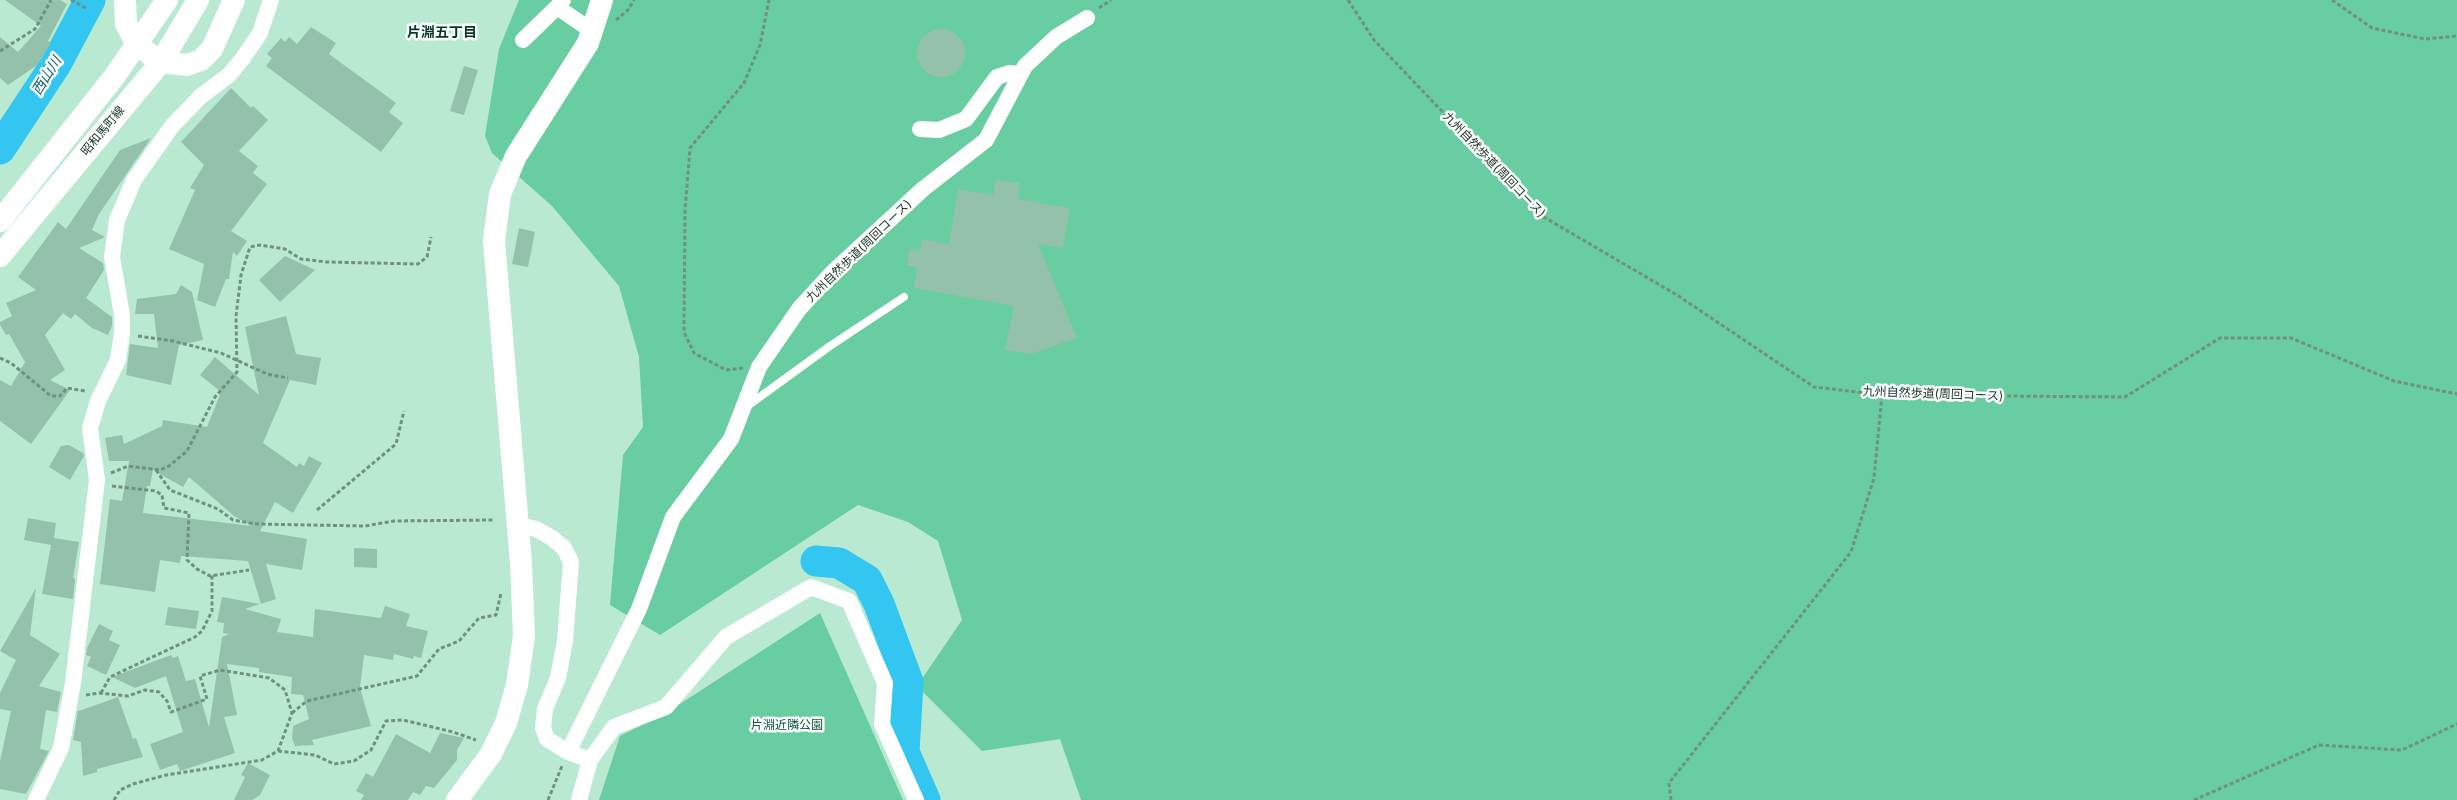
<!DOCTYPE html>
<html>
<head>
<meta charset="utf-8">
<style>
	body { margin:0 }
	canvas { display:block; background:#bae9d1 }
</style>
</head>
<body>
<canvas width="2457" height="800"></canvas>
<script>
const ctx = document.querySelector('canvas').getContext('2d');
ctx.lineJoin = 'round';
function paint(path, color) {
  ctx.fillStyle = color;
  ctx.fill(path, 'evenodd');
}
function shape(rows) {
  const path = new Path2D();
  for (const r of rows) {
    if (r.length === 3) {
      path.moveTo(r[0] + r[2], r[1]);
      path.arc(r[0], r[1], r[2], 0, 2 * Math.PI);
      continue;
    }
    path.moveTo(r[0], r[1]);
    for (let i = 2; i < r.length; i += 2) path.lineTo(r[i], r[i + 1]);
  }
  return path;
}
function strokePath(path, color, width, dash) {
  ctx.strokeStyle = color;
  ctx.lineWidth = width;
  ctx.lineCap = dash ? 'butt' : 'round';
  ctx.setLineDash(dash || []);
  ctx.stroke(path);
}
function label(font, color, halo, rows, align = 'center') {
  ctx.font = font + ' Inter,"Noto Sans JP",sans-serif';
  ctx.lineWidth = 5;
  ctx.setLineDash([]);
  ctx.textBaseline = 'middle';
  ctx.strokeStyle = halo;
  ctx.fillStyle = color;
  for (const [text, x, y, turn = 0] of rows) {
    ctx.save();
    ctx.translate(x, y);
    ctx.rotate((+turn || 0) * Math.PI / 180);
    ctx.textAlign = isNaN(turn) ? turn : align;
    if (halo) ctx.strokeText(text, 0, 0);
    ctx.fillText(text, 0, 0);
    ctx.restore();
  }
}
paint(shape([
	[519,0,2457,0,2457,800,1081,800,1060,739,982,751,917,686,962,620,938,541,908,522,858,505,660,635,610,605,623,455,643,427,639,357,619,286,552,206,492,153,485,136,499,49],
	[820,613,903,800,599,800,620,736,666,713]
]), '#68cda1');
strokePath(shape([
	[0,149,56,64,90,0],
	[816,561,839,563,867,580,879,604,908,682,904,752,925,800]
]), '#32c6f1', 31);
paint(shape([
	[5,0,60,0,67,4,48,41,51,43,36,66,8,85,0,78,0,37,18,52,41,26],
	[311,27,336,43,329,54,396,103,389,112,403,123,381,152,266,66,272,58,267,54,281,38,285,42,289,37,297,44],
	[941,53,24],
	[464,66,478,70,464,115,450,111],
	[231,88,251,108,253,106,268,120,239,151,258,166,253,173,267,184,231,231,247,241,237,256,233,252,229,279,226,279,215,307,197,300,204,264,169,249,195,190,190,188,204,165,181,142],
	[151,138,99,214,92,230,105,237,79,248,103,263,104,270,86,298,112,317,112,326,108,335,92,328,75,314,71,319,63,313,45,335,65,370,50,380,70,390,31,444,0,421,0,380,11,386,25,362,9,334,6,335,0,325,0,322,12,316,6,303,36,290,18,277,58,222,66,229,120,150],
	[996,180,1020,183,1018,199,1070,208,1063,248,1038,244,1077,338,1031,354,1005,350,1014,306,914,288,917,267,907,265,909,249,920,251,922,239,949,244,958,189,993,195],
	[519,228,535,232,528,267,512,264],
	[285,256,315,270,280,302,259,280],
	[181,285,192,292,203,340,179,345,171,385,126,375,130,344,158,348,154,314,135,314,137,299,176,294],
	[286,316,296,354,321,358,316,385,290,380,263,443,297,467,299,463,304,466,309,456,322,463,293,513,275,502,260,531,307,539,302,570,266,564,276,599,261,604,248,561,181,556,180,563,160,560,155,592,100,584,110,499,122,501,129,461,109,461,105,438,122,435,124,444,162,426,163,420,207,427,221,392,200,375,215,357,259,395,245,327],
	[153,470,183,487,189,477,234,516,252,526,143,513,147,486,150,486],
	[69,445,83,453,84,456,70,480,49,467,61,446],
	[28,518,56,523,54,538,79,542,73,578,75,579,73,599,42,594,51,545,24,540],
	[354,548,377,549,377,568,354,567],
	[36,588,30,635,60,654,39,686,61,692,57,712,46,710,40,749,49,751,26,794,0,789,0,761,11,711,0,709,0,693,16,660,0,651],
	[222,597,260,604,245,609,281,619,277,632,313,637,315,609,381,618,385,606,410,614,406,626,428,631,421,658,414,656,413,659,394,654,393,660,364,655,360,688,371,726,312,740,314,745,295,746,292,738,293,726,309,719,303,695,291,694,292,677,259,672,259,668,227,664,237,715,224,717,235,753,180,771,177,764,160,770,150,744,183,732,166,676,135,688,112,677,171,655,173,658,178,656,186,681,195,679,209,727,222,637,229,634,223,633,224,623,217,622],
	[168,607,199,611,196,629,165,625],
	[99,624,113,631,109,640,120,645,106,675,87,666,91,657,86,655,87,648],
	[118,697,133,739,136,738,143,757,97,769,97,772,83,776,81,742,73,740,78,710,79,711],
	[440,733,464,738,457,750,457,760,434,788,426,786,420,795,413,792,408,800,361,800,364,795,356,791,366,773,373,777,396,734,430,753],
	[248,763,270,775,260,795,252,800,234,800,245,777,241,775]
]), '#94c1ab');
strokePath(shape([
	[71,0,86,8],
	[1348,0,1374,40,1542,216,1677,295,1814,387,1882,395,2125,397,2220,338,2291,338,2394,381,2457,394],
	[2332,0,2372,28,2425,39,2457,36],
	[1099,8,1111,0],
	[616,20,628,10,634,0],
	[0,51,35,29,51,0],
	[138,336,173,341,221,353,267,374,288,378],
	[0,358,11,363,51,396,60,396,67,388,85,391],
	[743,368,726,370,694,353,684,332,685,211,690,148,744,83,760,45,769,0],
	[156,470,170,490,218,509,233,520,256,524,365,526,394,521,494,520],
	[111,473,128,466,160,470,169,466,187,451,215,397,237,372,236,316,241,275,250,247,260,245,285,249,301,259,326,262,418,264,427,257,431,237],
	[112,486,156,491,162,495,164,508,189,513,187,560,197,569,210,576,249,570],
	[317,510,396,444,404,411],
	[101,693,110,677,195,637,202,631,212,611,212,575],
	[86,695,99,693,128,696,145,690,159,692,167,701,171,712,207,699,200,676,220,670,269,678,285,690,292,713,278,751,262,760,166,775,133,784,120,790,114,800],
	[292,713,307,701,417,676,439,649,459,641,479,618,496,615,501,593],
	[278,751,315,755,334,764,354,761,371,750,386,721,403,720,453,732,476,740],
	[548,800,562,766],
	[1671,800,1669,783,1851,552,1874,478,1882,395],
	[2194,800,2319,745,2402,750,2457,724]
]), '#709181', 3, [4, 2.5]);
strokePath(shape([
	[746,407,830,346,904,297]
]), '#fff', 8);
strokePath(shape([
	[563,0,557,7,592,31],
	[523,40,557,7],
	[920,129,939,130,966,119,997,77,1009,73,1019,74],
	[519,525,536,529,552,538,564,548,571,562,565,641,558,678,545,709,543,728,547,739,568,752],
	[590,760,568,752,639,609,673,517,731,439,759,367,799,309,832,273,923,189,986,140,1025,66,1056,37,1087,18],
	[36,800,61,748,73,683,97,480,90,428,98,401,118,360,122,333,122,315,112,257,117,220,134,180,172,126,201,96,229,75,243,58,260,33,271,0],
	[579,800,590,760,614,727,666,707,726,637,811,587,849,601,885,683,882,724,916,800]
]), '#fff', 16);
strokePath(shape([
	[125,0,126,24,137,45,161,62,187,65,201,60,212,49,234,0],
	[0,221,114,77,167,0],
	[0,256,161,62,198,0],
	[457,800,491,754,506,723,517,685,524,636,521,563,494,241,500,194,516,156,588,43,602,0]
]), '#fff', 22);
label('12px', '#22352c', '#fafefc', [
	["昭和馬町線",103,131,-50],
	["九州自然歩道(周回コース)",1494,165,46],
	["九州自然歩道(周回コース)",859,251,-44],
	["九州自然歩道(周回コース)",1933,394,2]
]);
label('12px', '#12553c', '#fafefc', [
	["片淵近隣公園",787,725]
]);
label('bold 14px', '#093726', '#fafefc', [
	["片淵五丁目",442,33]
]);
label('italic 14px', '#156177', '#fafefc', [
	["西山川",47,76,-58]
]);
</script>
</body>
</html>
